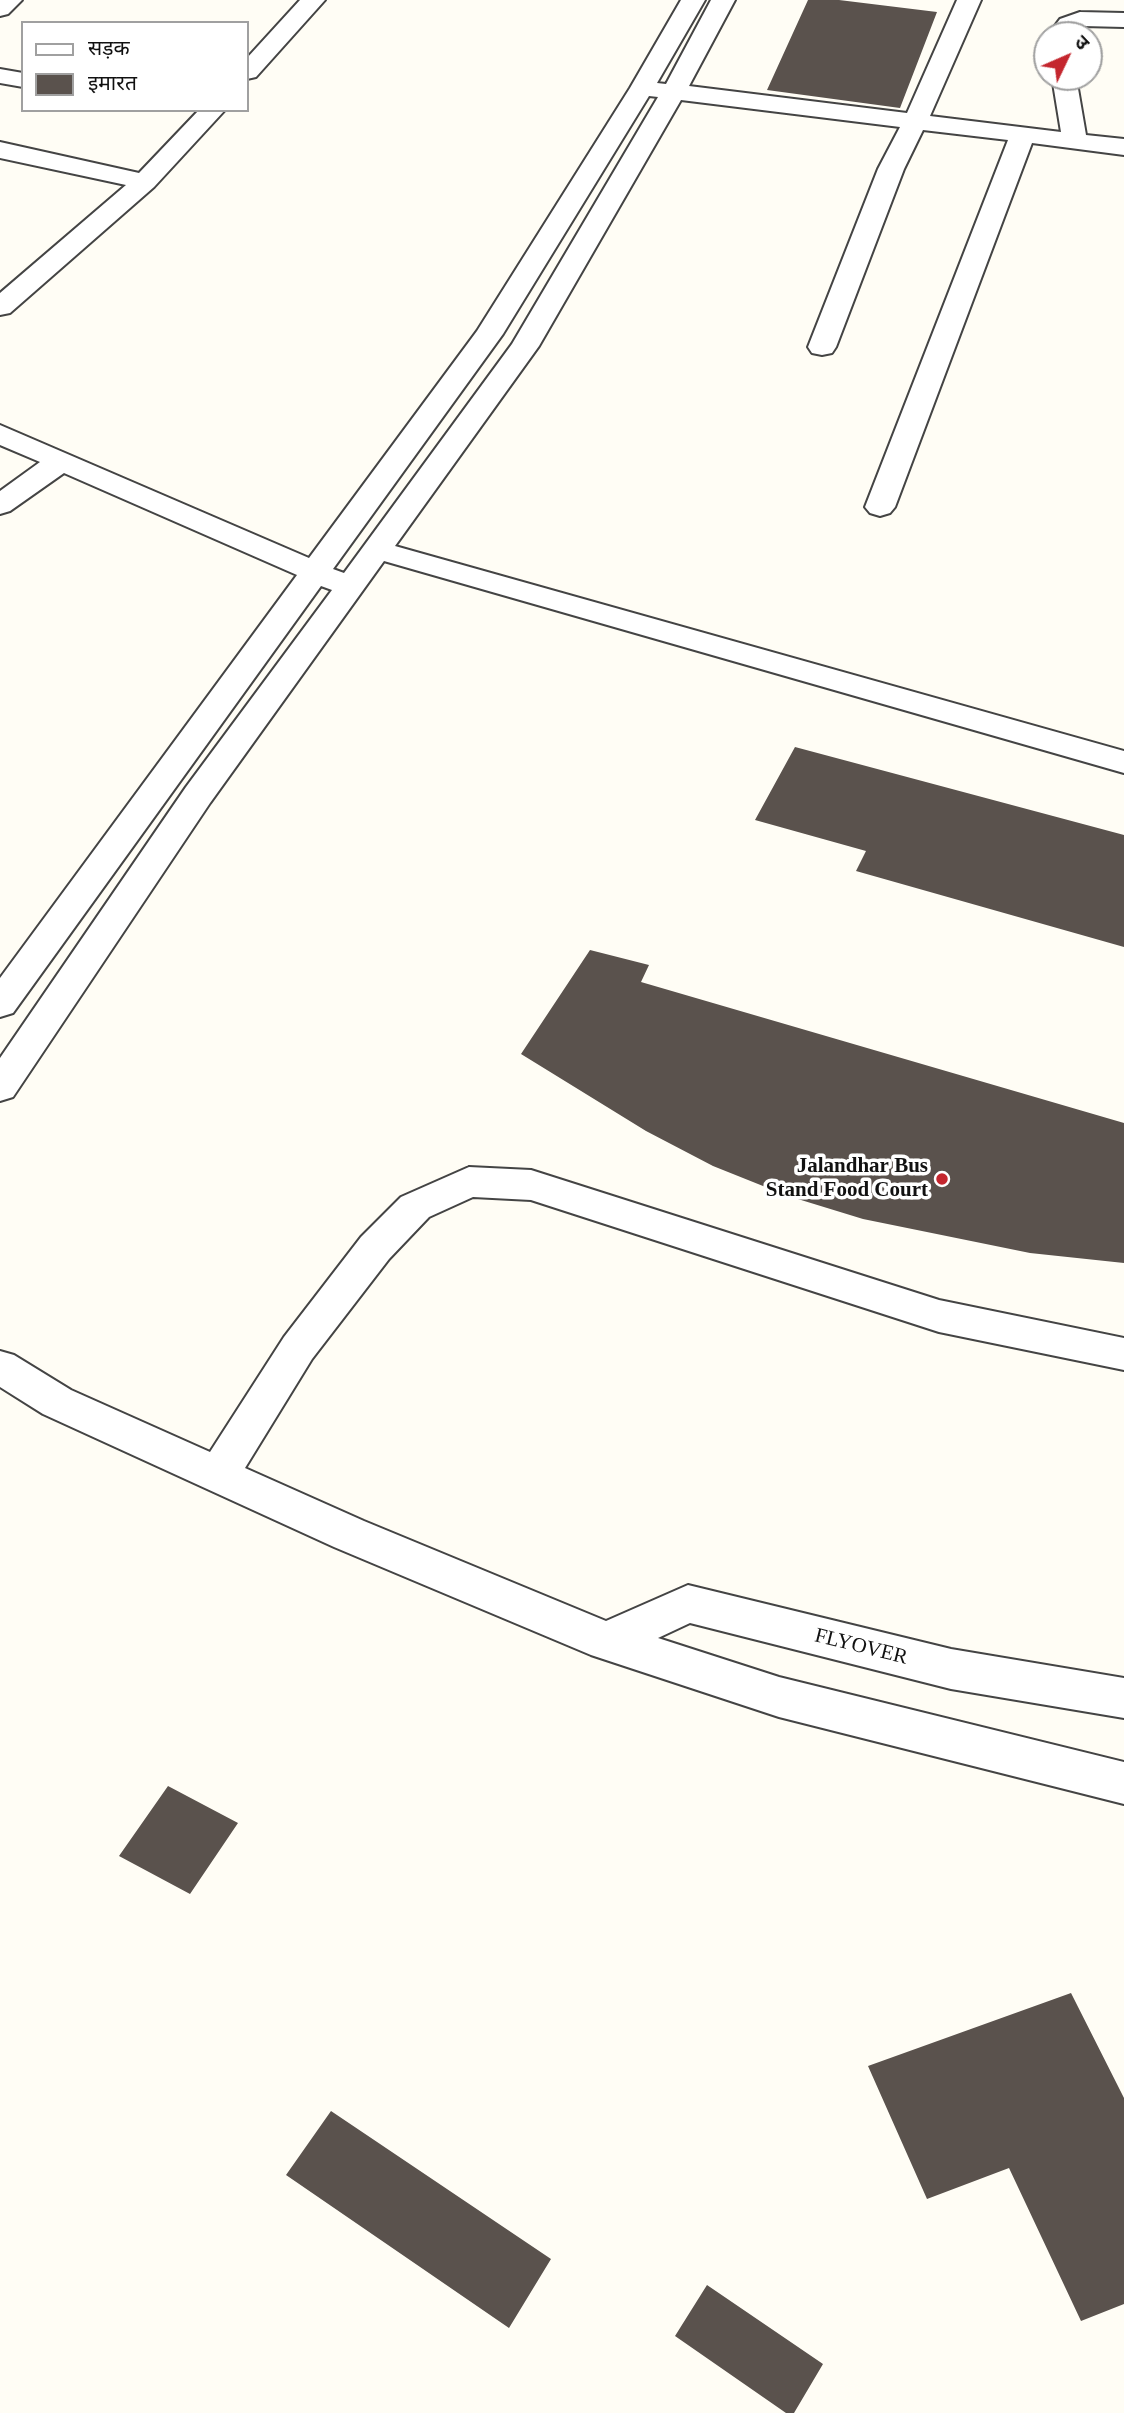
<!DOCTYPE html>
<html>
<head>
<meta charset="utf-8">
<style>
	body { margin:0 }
	#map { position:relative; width:1124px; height:2413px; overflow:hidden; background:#fffdf5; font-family:"Times New Roman","Noto Sans Devanagari",serif }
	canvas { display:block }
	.legend { position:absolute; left:21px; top:21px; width:228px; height:91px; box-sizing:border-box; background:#fff; border:2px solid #a0a0a0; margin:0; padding:9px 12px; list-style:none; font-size:21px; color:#111 }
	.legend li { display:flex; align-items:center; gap:14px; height:35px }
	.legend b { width:35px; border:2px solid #a0a0a0 }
	.north { position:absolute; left:1033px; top:21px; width:70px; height:70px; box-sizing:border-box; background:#fff; border:2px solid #a0a0a0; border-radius:50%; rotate:46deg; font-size:19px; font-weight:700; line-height:28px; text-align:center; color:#111 }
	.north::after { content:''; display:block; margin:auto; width:24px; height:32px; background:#c4262e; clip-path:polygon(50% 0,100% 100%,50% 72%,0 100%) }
</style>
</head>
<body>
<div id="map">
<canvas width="1124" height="2413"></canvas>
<ul class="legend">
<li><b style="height:9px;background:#fff"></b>सड़क</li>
<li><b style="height:19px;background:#5a524d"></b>इमारत</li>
</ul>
<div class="north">उ</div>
</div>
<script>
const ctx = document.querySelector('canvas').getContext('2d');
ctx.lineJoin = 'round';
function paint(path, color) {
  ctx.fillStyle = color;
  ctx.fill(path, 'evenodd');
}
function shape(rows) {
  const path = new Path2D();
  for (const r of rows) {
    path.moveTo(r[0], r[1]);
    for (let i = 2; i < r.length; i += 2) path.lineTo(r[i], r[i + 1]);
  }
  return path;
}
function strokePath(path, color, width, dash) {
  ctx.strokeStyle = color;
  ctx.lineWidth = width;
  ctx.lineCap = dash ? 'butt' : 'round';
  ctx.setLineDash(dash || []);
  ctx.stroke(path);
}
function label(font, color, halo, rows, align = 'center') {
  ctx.font = font + ' "Times New Roman",serif';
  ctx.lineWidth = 7;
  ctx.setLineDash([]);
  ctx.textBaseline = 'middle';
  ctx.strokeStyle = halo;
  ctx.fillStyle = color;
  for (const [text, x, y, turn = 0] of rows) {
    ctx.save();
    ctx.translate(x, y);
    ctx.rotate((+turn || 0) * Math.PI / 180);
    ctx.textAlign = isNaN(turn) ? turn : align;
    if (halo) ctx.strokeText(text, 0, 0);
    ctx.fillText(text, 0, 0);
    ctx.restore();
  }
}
paint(shape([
	[808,0,839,0,937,12,900,108,767,90],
	[795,747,1124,835,1124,947,856,871,866,851,755,820],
	[590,950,649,965,641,982,1124,1123,1124,1263,1030,1253,863,1219,788,1196,713,1166,646,1131,521,1054],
	[168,1786,238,1823,190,1894,119,1856],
	[1071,1993,1124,2098,1124,2304,1081,2321,1009,2168,927,2199,868,2066],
	[331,2111,551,2259,509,2328,286,2175],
	[707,2285,823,2364,794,2413,786,2413,675,2336]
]), '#5a524d');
const minor = shape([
	[0,0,22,0,8,14,0,16,0,0],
	[300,0,325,0,256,77,247,79,247,58,300,0],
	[681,0,705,0,657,83,666,84,711,0,735,0,689,86,907,113,957,0,981,0,930,116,1061,132,1052,77,1076,77,1086,135,1124,139,1124,155,1032,143,895,507,890,513,880,516,870,513,865,507,1008,140,923,130,904,169,836,347,832,353,822,355,812,353,808,347,878,169,900,127,681,100,539,346,395,546,1124,751,1124,773,384,561,210,803,13,1097,0,1101,0,1058,186,787,332,590,321,586,13,1013,0,1017,0,978,297,575,64,473,10,511,0,514,0,491,40,462,0,445,0,425,309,558,477,331,630,88,681,0],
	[649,96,658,97,512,344,344,573,333,569,503,334,649,96],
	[1080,12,1124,13,1124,27,1083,26,1072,35,1048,35,1060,19,1080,12],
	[0,69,23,73,23,87,0,83,0,69],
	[199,110,225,110,154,187,10,313,0,315,0,293,126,185,0,158,0,142,139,173,199,110],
	[469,1167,531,1170,939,1300,1124,1338,1124,1370,939,1332,531,1200,473,1197,429,1217,389,1259,312,1359,245,1468,364,1521,606,1621,688,1585,951,1649,1124,1678,1124,1718,951,1689,690,1623,658,1638,779,1677,1124,1762,1124,1804,779,1717,591,1655,334,1547,43,1414,0,1387,0,1351,14,1355,71,1390,210,1452,284,1337,361,1237,401,1197,469,1167]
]);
strokePath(minor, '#444', 4);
paint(minor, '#fff');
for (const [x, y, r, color] of [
	[942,1179,7,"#c4262e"]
]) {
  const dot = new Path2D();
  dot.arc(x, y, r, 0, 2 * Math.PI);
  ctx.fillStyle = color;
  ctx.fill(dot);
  strokePath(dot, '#fff', 2.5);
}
label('bold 21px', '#111', '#fff', [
	["Jalandhar Bus",928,1167],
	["Stand Food Court",928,1191]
], 'right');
label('21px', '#111', '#fff', [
	["FLYOVER",861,1647,14]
]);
</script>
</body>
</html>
